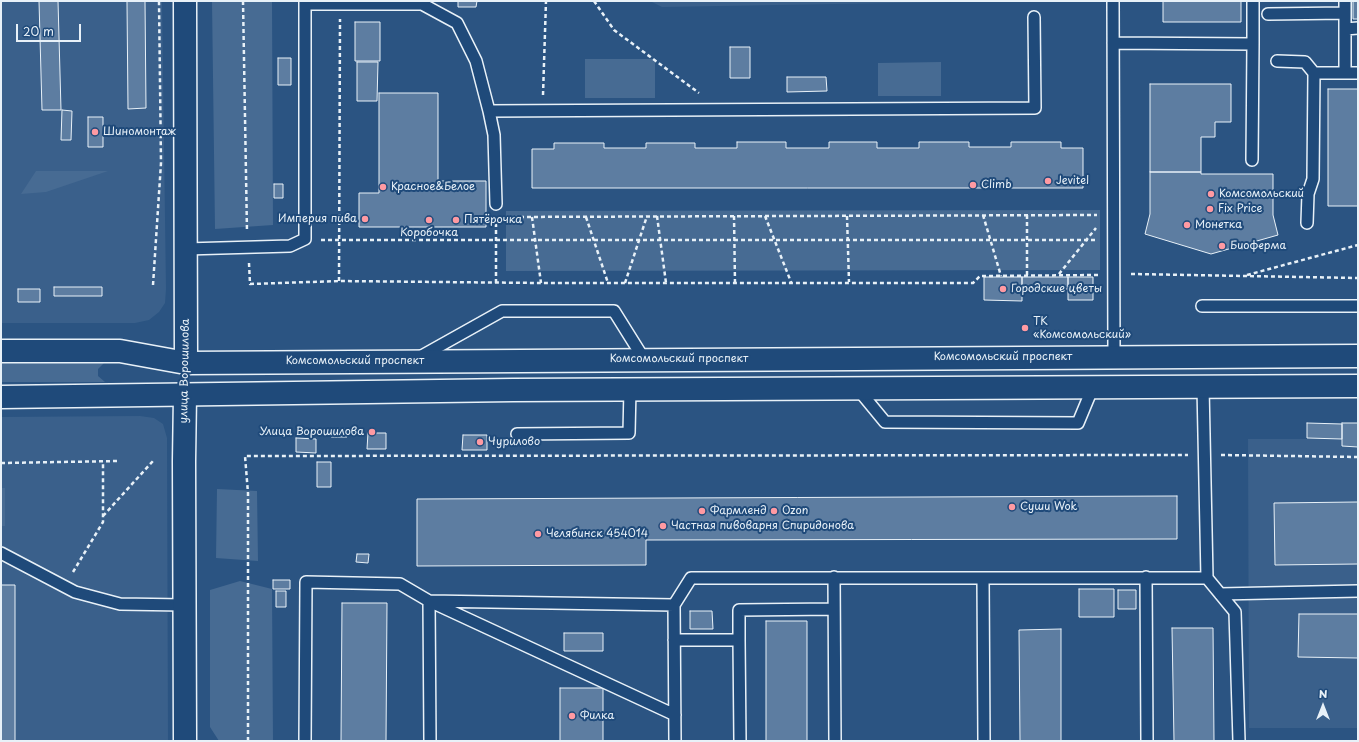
<!DOCTYPE html>
<html>
<head>
<meta charset="utf-8">
<style>
	body { margin:0 }
	#map { position:relative; width:1359px; height:742px; overflow:hidden; background:#2b5482; font-family:"Playpen Sans",sans-serif }
	canvas { display:block }
	.frame { position:absolute; inset:0; border:2px solid #e8f1f8; pointer-events:none }
	.north { position:absolute; left:1303px; top:686px; width:40px; height:40px; -webkit-text-stroke:3px #1f4a7a; paint-order:stroke; rotate:0deg; font-size:11px; font-weight:700; line-height:16px; text-align:center; color:#e8f1f8 }
	.north::after { content:''; display:block; margin:auto; width:14px; height:18px; background:#e8f1f8; clip-path:polygon(50% 0,100% 100%,50% 72%,0 100%) }
	.scale { position:absolute; left:16px; top:24px; width:65px; height:18px; box-sizing:border-box; border:2px solid #e8f1f8; border-top:0; padding-left:5px; font-size:12px; line-height:14px; white-space:nowrap; color:#e8f1f8; -webkit-text-stroke:3px #1f4a7a; paint-order:stroke }
</style>
</head>
<body>
<div id="map">
<canvas width="1359" height="742"></canvas>
<div class="frame"></div>
<div class="north">N</div>
<div class="scale">20 m</div>
</div>
<script>
const ctx = document.querySelector('canvas').getContext('2d');
ctx.lineJoin = 'round';
function paint(path, color) {
  ctx.fillStyle = color;
  ctx.fill(path, 'evenodd');
}
function shape(rows) {
  const path = new Path2D();
  for (const r of rows) {
    path.moveTo(r[0], r[1]);
    for (let i = 2; i < r.length; i += 2) path.lineTo(r[i], r[i + 1]);
  }
  return path;
}
function strokePath(path, color, width, dash) {
  ctx.strokeStyle = color;
  ctx.lineWidth = width;
  ctx.lineCap = dash ? 'butt' : 'round';
  ctx.setLineDash(dash || []);
  ctx.stroke(path);
}
function label(font, color, halo, rows, align = 'center') {
  ctx.font = font + ' "Playpen Sans",sans-serif';
  ctx.lineWidth = 4;
  ctx.setLineDash([]);
  ctx.textBaseline = 'middle';
  ctx.strokeStyle = halo;
  ctx.fillStyle = color;
  for (const [text, x, y, turn = 0] of rows) {
    ctx.save();
    ctx.translate(x, y);
    ctx.rotate((+turn || 0) * Math.PI / 180);
    ctx.textAlign = isNaN(turn) ? turn : align;
    if (halo) ctx.strokeText(text, 0, 0);
    ctx.fillText(text, 0, 0);
    ctx.restore();
  }
}
paint(shape([
	[1,1,162,1,166,289,165,303,159,312,149,320,135,323,1,323],
	[650,1,1010,1,662,7],
	[140,416,154,418,163,424,167,438,168,741,1,741,1,417],
	[1248,439,1358,439,1358,728,1249,728]
]), '#3a608b');
paint(shape([
	[212,1,272,1,273,225,215,229],
	[585,59,655,59,655,98,585,98],
	[941,62,941,96,878,96,878,63],
	[36,171,108,171,46,192,21,194],
	[1100,210,1100,270,506,271,506,211],
	[1,363,104,363,98,369,98,376,105,382,1,382],
	[1,488,5,488,5,526,1,526],
	[217,489,257,491,258,561,216,558],
	[240,581,272,589,273,741,219,741,210,727,210,590]
]), '#476b93');
const building = shape([
	[39,1,58,1,61,110,42,110,39,1],
	[127,1,145,1,146,108,128,109,127,1],
	[458,1,477,1,476,7,458,7,458,1],
	[1163,1,1241,1,1241,22,1163,22,1163,1],
	[1353,1,1358,1,1358,19,1353,19,1353,1],
	[355,22,380,22,380,61,355,61,355,22],
	[730,47,750,47,750,78,730,78,730,47],
	[278,58,291,58,291,85,278,85,278,58],
	[357,62,378,62,377,101,357,101,357,62],
	[787,77,826,77,827,91,787,92,787,77],
	[1150,84,1231,84,1231,122,1215,122,1215,137,1201,137,1201,172,1150,172,1150,84],
	[1328,89,1358,89,1358,206,1328,206,1328,89],
	[379,93,438,93,438,181,486,181,486,227,359,227,359,193,379,193,379,93],
	[62,110,72,111,71,140,61,140,62,110],
	[88,117,103,117,103,147,88,147,88,117],
	[737,142,786,142,786,148,829,148,829,142,877,142,877,148,919,148,919,142,969,142,969,147,1011,147,1011,142,1061,142,1061,148,1083,148,1083,188,532,188,532,149,554,149,554,143,604,143,604,148,646,148,646,143,695,143,695,148,737,148,737,142],
	[1150,172,1201,172,1201,174,1273,174,1273,215,1278,235,1211,254,1145,234,1150,214,1150,172],
	[274,184,283,184,283,198,274,198,274,184],
	[984,277,1022,277,1022,301,984,300,984,277],
	[1022,277,1068,277,1068,289,1022,289,1022,277],
	[1068,277,1093,277,1093,300,1068,300,1068,277],
	[54,287,102,287,102,296,54,296,54,287],
	[18,289,40,289,40,302,18,302,18,289],
	[1307,423,1342,424,1342,439,1307,438,1307,423],
	[1342,423,1358,423,1358,447,1342,446,1342,423],
	[331,429,347,429,347,437,331,437,331,429],
	[368,433,386,433,386,449,367,449,368,433],
	[463,435,487,435,487,450,462,450,463,435],
	[296,438,316,439,316,453,296,452,296,438],
	[317,462,331,462,331,487,317,487,317,462],
	[1177,496,1177,539,646,540,646,565,417,566,417,499,1177,496],
	[1358,502,1358,564,1275,565,1274,503,1358,502],
	[357,554,369,554,368,563,356,562,357,554],
	[273,580,290,580,290,589,273,589,273,580],
	[1,585,15,585,15,741,1,741,1,585],
	[1079,589,1114,589,1114,617,1079,617,1079,589],
	[1118,590,1136,590,1136,609,1118,609,1118,590],
	[276,591,286,591,286,607,276,607,276,591],
	[342,603,387,603,386,741,341,741,342,603],
	[690,611,712,611,713,629,690,629,690,611],
	[1299,614,1358,614,1358,658,1298,657,1299,614],
	[766,621,807,621,807,741,766,741,766,621],
	[1172,628,1213,628,1214,741,1174,741,1172,628],
	[1061,629,1061,741,1020,741,1019,630,1061,629],
	[564,633,603,633,603,651,564,651,564,633],
	[560,688,603,688,603,741,560,741,560,688]
]);
paint(building, '#5d7da1');
strokePath(building, '#e8f1f8', 1);
const service = shape([
	[1113,1,1114,356],
	[305,4,422,4,422,1],
	[422,4,457,23,476,61,489,111,1035,108,1034,17],
	[1268,14,1345,13],
	[1345,29,1358,28],
	[1113,43,1253,44,1252,160],
	[1253,44,1253,1],
	[1277,61,1305,62,1314,73],
	[1345,73,1345,1],
	[489,111,494,135,496,204],
	[1307,223,1308,194,1313,179,1314,73,1358,73],
	[186,249,290,246,305,239,305,1],
	[1202,306,1358,306],
	[418,358,502,311,614,311,644,359],
	[857,388,885,422,1078,423,1093,387],
	[517,434,629,433,630,389],
	[1,553,75,592,120,604,184,605],
	[834,577,835,741],
	[1146,577,1147,741],
	[983,578,984,741],
	[1207,578,1235,612,1239,741],
	[1220,594,1358,591],
	[674,605,675,741],
	[674,640,739,640,740,741],
	[739,640,739,610,834,609],
	[305,741,306,582,400,584,429,601,675,715],
	[430,741,429,601,674,605,691,578,1207,578,1203,387]
]);
const tertiary = shape([
	[185,1,186,363],
	[185,741,184,461,185,395]
]);
const secondary = shape([
	[1,351,120,351,186,363,1358,356],
	[1,397,513,390,1358,386]
]);
strokePath(service, '#e8f1f8', 14);
strokePath(tertiary, '#e8f1f8', 25);
strokePath(secondary, '#e8f1f8', 25);
strokePath(shape([
	[243,1,247,232],
	[594,1,614,30,699,93],
	[543,95,546,1],
	[983,215,1001,276],
	[1027,215,1027,275],
	[657,216,666,283],
	[734,216,735,283],
	[765,216,791,282],
	[847,216,849,282],
	[506,217,1097,215],
	[532,217,541,283],
	[586,217,608,283],
	[321,240,1098,240],
	[249,263,250,284,339,281,541,283,973,283,980,276,1098,275],
	[1059,274,1096,228],
	[1131,274,1358,278],
	[1247,275,1358,245],
	[339,281,340,19],
	[496,283,496,219],
	[625,283,647,216],
	[153,285,161,163,159,1],
	[1221,455,1358,457],
	[1,463,120,461],
	[103,516,153,461],
	[73,572,103,522,103,462],
	[248,741,248,493,245,456,1188,455]
]), '#e8f1f8', 2.5, [4, 3]);
strokePath(service, '#1f4a7a', 11);
strokePath(tertiary, '#1f4a7a', 22);
strokePath(secondary, '#1f4a7a', 22);
for (const [x, y, r, color] of [
	[95,132,4,"#ff9aa2"],
	[1048,181,4,"#ff9aa2"],
	[973,185,4,"#ff9aa2"],
	[383,187,4,"#ff9aa2"],
	[1211,194,4,"#ff9aa2"],
	[1210,209,4,"#ff9aa2"],
	[365,219,4,"#ff9aa2"],
	[429,220,4,"#ff9aa2"],
	[456,220,4,"#ff9aa2"],
	[1187,225,4,"#ff9aa2"],
	[1222,246,4,"#ff9aa2"],
	[1003,289,4,"#ff9aa2"],
	[1025,328,4,"#ff9aa2"],
	[372,432,4,"#ff9aa2"],
	[480,442,4,"#ff9aa2"],
	[1012,507,4,"#ff9aa2"],
	[702,511,4,"#ff9aa2"],
	[774,511,4,"#ff9aa2"],
	[663,526,4,"#ff9aa2"],
	[538,534,4,"#ff9aa2"],
	[572,716,4,"#ff9aa2"]
]) {
  const dot = new Path2D();
  dot.arc(x, y, r, 0, 2 * Math.PI);
  ctx.fillStyle = color;
  ctx.fill(dot);
  strokePath(dot, '#1f4a7a', 1.5);
}
label('11px', '#e8f1f8', '#1f4a7a', [
	["Шиномонтаж",103,132],
	["Jevitel",1056,181],
	["Climb",981,185],
	["Красное&Белое",391,187],
	["Комсомольский",1219,194],
	["Fix Price",1218,209],
	["Империя пива",357,219,"right"],
	["Пятёрочка",464,220],
	["Монетка",1195,225],
	["Коробочка",429,233,"center"],
	["Биоферма",1230,246],
	["Городские цветы",1011,289],
	["ТК",1033,322],
	["«Комсомольский»",1033,335],
	["Улица Ворошилова",364,432,"right"],
	["Чурилово",488,442],
	["Суши Wok",1020,507],
	["Фармленд",710,511],
	["Ozon",782,511],
	["Частная пивоварня Спиридонова",671,526],
	["Челябинск 454014",546,534],
	["Филка",580,716]
], 'left');
label('11px', '#e8f1f8', '#1f4a7a', [
	["Комсомольский проспект",1003,357],
	["Комсомольский проспект",679,359],
	["Комсомольский проспект",355,361],
	["улица Ворошилова",185,371,-89]
]);
</script>
</body>
</html>
